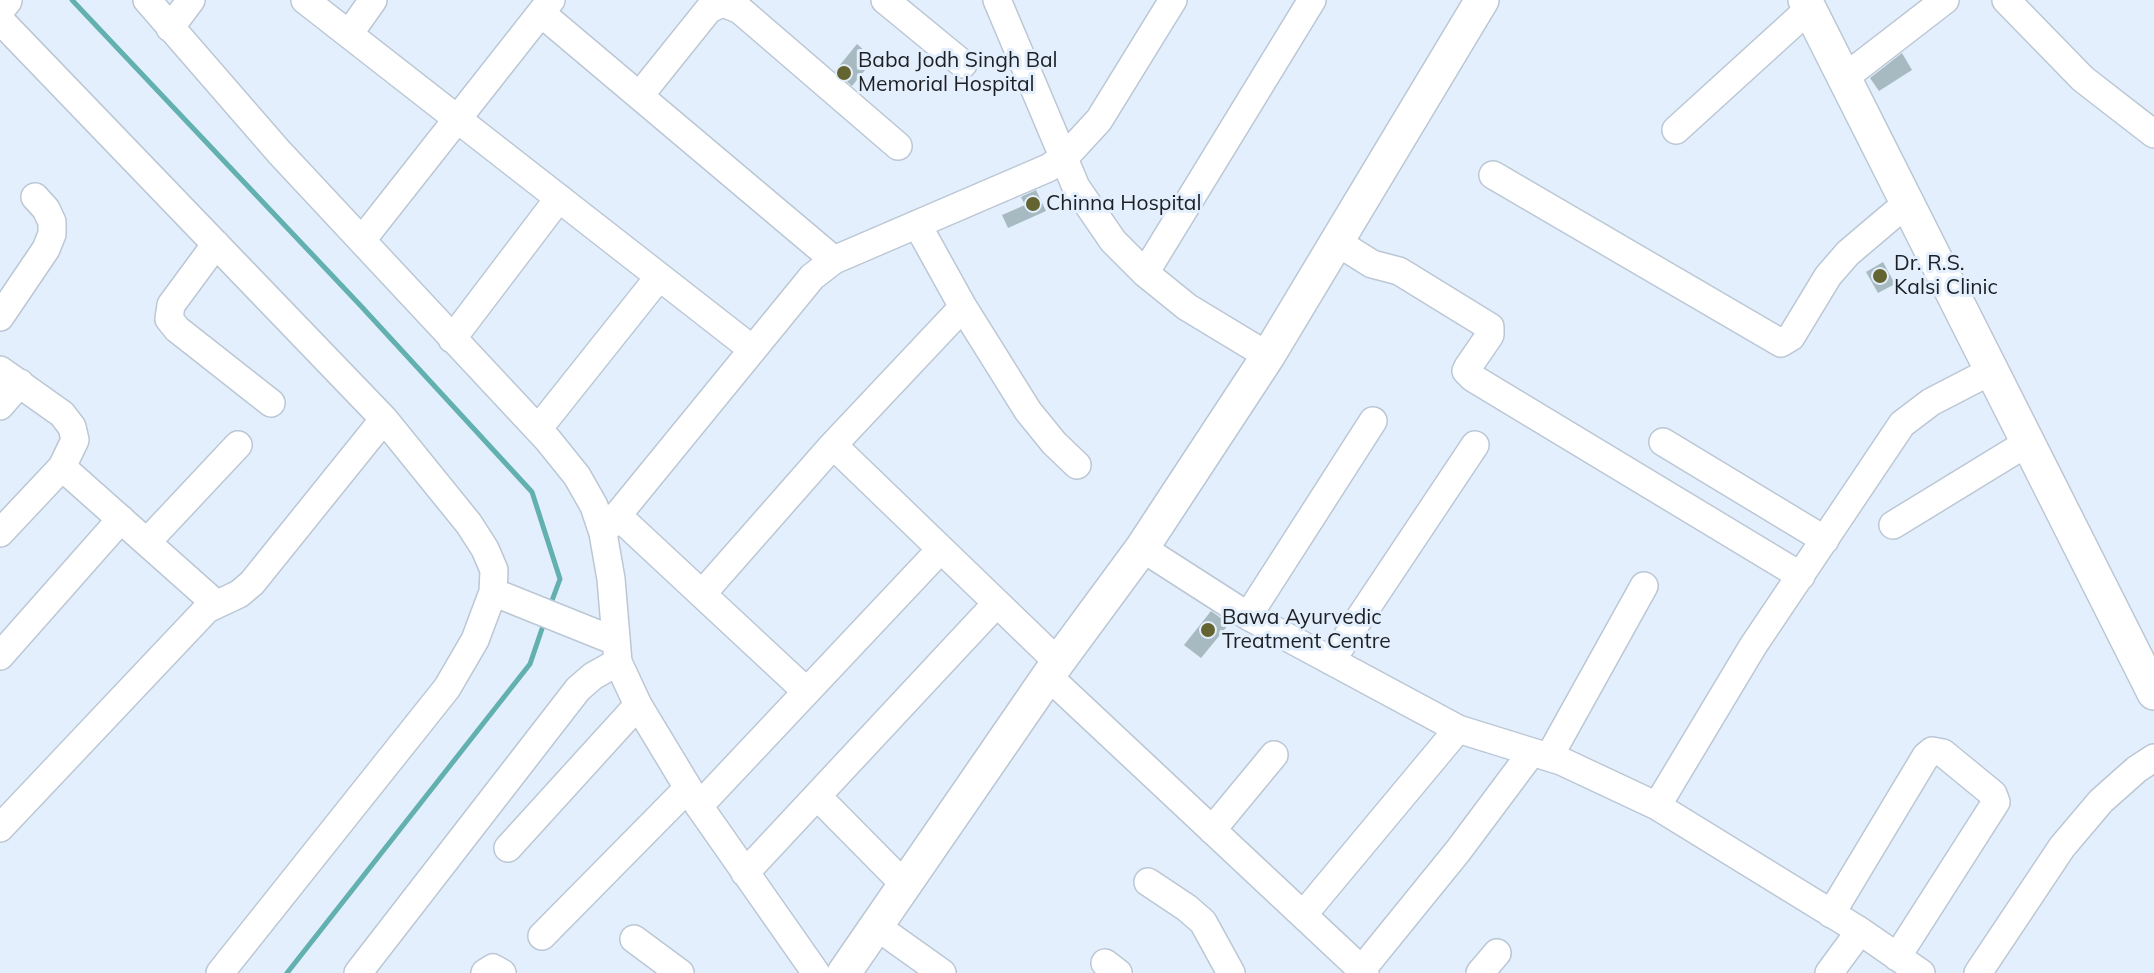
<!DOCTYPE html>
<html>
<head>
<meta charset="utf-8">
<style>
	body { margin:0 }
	canvas { display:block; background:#e3effd }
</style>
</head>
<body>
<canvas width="2154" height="973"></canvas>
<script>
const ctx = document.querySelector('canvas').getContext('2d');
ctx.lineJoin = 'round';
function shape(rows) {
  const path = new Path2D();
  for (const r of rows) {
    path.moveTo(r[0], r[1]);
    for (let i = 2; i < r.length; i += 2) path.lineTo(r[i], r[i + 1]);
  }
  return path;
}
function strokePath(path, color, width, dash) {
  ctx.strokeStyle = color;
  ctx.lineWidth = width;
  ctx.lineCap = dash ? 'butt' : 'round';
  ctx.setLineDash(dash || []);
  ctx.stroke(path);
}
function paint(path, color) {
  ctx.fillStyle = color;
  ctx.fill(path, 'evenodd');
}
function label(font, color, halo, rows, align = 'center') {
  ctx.font = font + ' Mulish,sans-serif';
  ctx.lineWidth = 6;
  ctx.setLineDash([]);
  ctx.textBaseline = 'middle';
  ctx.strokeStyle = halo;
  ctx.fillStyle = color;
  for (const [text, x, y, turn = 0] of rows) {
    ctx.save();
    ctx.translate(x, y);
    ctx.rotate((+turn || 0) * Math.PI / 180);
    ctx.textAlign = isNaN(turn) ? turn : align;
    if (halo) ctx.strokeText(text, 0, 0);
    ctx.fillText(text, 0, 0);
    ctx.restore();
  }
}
strokePath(shape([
	[72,0,360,305,532,492,560,579,550,606],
	[287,973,530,664,545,620]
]), '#62b0af', 5);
paint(shape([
	[857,44,874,59,852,86,835,71],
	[1902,53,1912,70,1879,91,1870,78],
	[1036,190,1046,211,1008,228,1002,215,1025,205,1021,197],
	[1883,262,1895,284,1878,293,1866,272],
	[1211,611,1229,624,1201,658,1184,645]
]), '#a8bac1');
const minor = shape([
	[147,0,279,152,548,440,577,476,594,506,603,533,611,579,618,662,638,705,699,806,816,973],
	[305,0,752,349],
	[885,0,963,64],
	[997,0,1076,187,1113,241,1145,273,1187,307,1268,356],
	[2006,0,2083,79,2154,134],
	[541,13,834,260],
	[0,20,384,419,469,524,485,549,494,570,493,592],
	[170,28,191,0],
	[349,34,373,0],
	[1844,78,1945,0],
	[640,95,709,9,723,3,740,10,898,146],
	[1676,130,1809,9],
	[1493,175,1781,343,1791,337,1828,276,1848,253,1907,203],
	[917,224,963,307,1028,411,1054,443,1077,465],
	[362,240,551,0],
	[1337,242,1372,264,1399,271,1490,327,1490,335,1468,367,1466,371,1473,378,1801,576],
	[216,244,171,305,169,319,177,329,271,403],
	[1145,273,1312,0],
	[0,317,46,249,52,234,52,222,46,209,35,197],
	[452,339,559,198],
	[0,370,62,414,72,427,75,440,62,467,0,533],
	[0,406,20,383],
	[538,429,659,277],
	[1663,442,1825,540],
	[833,445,1058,662],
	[62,467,216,604],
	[617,515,806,691],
	[1893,525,2027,443],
	[603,533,812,277,834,260,1048,168,1064,158,1099,120,1173,0],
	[147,542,238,445],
	[1142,548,1248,616,1458,729,1561,761,1657,806,1860,931,1921,973],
	[702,594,833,445,963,307],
	[1248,616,1373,421],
	[0,656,121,519],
	[1331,661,1475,445],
	[1049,677,1365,973],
	[1549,757,1644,586],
	[817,796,905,885],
	[699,806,941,549],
	[1657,806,1753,646,1902,424,1931,402,1991,371],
	[0,828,207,609,239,594,252,583,384,419],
	[1212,830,1274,755],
	[508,848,638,705],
	[745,873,997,603],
	[1148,882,1187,908,1203,922,1231,973],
	[1831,914,1926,756,1932,751,1943,753,1993,794,1996,802,1897,957],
	[1303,915,1458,729],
	[876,926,942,973],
	[542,936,688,788],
	[634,939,680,973],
	[1105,963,1118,973],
	[220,973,447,688,475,640,493,592,615,641],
	[358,973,578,689,593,676,618,662],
	[485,973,493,968,502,973],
	[1359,973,1458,851,1532,752],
	[1480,973,1497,953],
	[1829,973,1860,931],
	[1978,973,2062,847,2101,801,2137,769,2154,758]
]);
const major = shape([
	[1805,0,2154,693],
	[0,6,5,0],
	[844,973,1058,662,1142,548,1268,356,1482,0]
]);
strokePath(minor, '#bbc7d4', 30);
strokePath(major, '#bbc7d4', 36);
strokePath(minor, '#fff', 27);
strokePath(major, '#fff', 33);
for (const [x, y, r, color] of [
	[844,73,8,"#646431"],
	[1033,204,8,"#646431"],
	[1880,276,8,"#646431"],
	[1208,630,8,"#646431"]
]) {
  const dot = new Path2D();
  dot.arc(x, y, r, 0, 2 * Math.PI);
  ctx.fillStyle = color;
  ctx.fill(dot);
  strokePath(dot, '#e3effd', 2);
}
label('21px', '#1c2025', '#e3effd', [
	["Baba Jodh Singh Bal",858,61],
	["Memorial Hospital",858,85],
	["Chinna Hospital",1046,204],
	["Dr. R.S.",1894,264],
	["Kalsi Clinic",1894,288],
	["Bawa Ayurvedic",1222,618],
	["Treatment Centre",1222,642]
], 'left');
</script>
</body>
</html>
